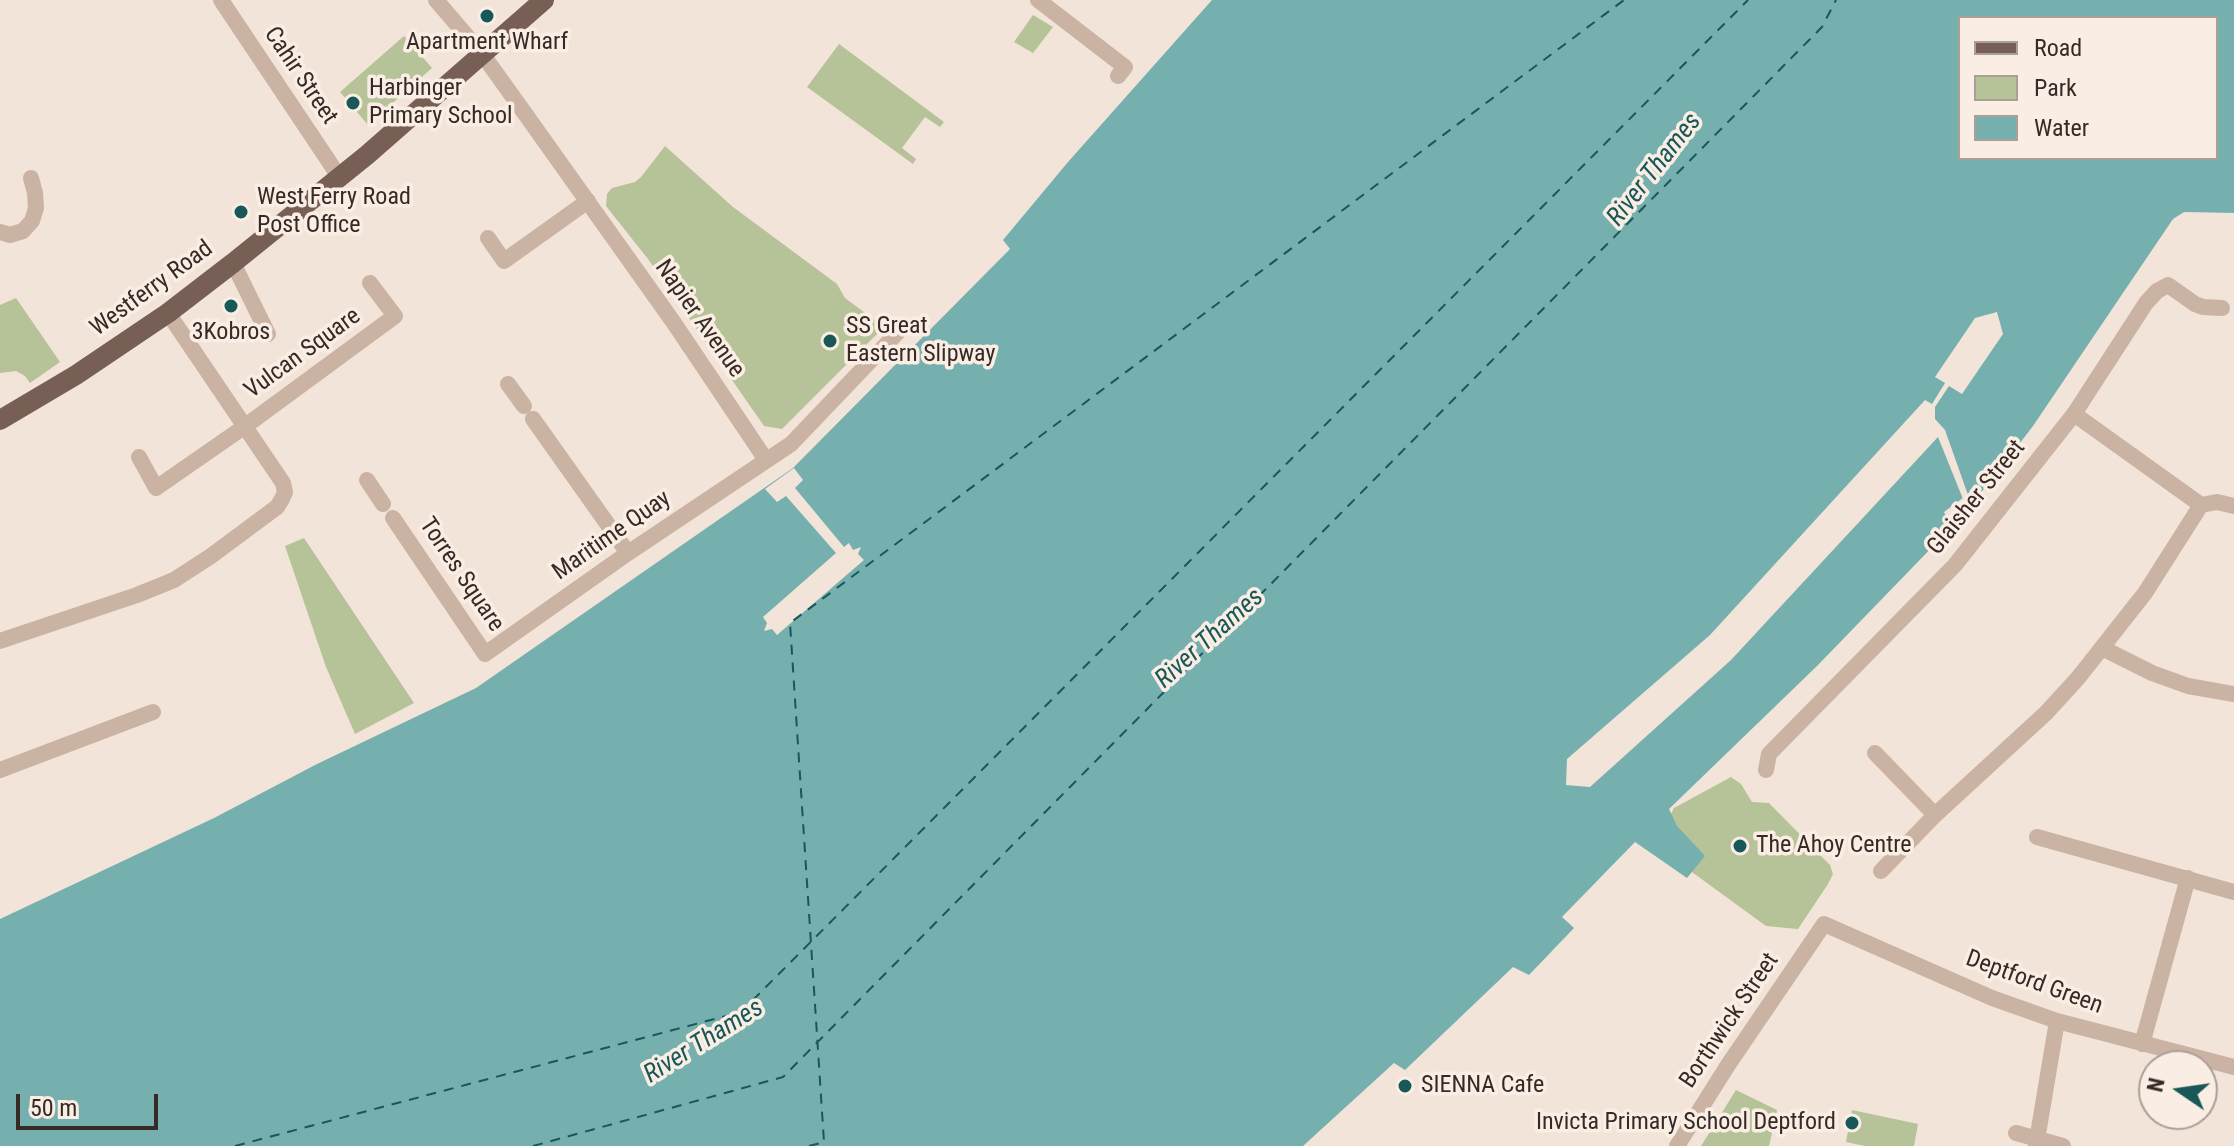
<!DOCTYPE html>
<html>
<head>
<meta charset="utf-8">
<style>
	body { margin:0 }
	#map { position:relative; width:2234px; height:1146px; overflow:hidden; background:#f2e4d8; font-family:"Roboto Condensed",sans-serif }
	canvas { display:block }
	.legend { position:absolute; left:1958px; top:16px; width:260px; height:144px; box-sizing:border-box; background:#faeee4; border:2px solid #aba098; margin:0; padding:10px 14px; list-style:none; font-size:24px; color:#352a26 }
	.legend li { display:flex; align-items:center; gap:16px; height:40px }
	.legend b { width:40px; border:2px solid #aba098 }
	.north { position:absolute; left:2138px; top:1050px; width:80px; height:80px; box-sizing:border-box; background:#faeee4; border:2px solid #aba098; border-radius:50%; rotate:283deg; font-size:22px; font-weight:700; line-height:32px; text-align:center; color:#352a26 }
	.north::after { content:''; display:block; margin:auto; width:28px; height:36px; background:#195858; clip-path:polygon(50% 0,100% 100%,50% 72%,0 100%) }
	.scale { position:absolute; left:16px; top:1094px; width:142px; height:36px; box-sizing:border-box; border:4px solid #352a26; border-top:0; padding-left:10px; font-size:24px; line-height:28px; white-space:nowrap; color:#352a26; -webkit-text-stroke:6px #faeee4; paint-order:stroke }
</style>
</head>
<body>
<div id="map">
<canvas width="2234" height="1146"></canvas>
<ul class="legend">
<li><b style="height:10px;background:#785f56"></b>Road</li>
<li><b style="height:22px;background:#b6c297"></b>Park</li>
<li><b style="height:22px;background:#75b0af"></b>Water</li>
</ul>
<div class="north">N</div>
<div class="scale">50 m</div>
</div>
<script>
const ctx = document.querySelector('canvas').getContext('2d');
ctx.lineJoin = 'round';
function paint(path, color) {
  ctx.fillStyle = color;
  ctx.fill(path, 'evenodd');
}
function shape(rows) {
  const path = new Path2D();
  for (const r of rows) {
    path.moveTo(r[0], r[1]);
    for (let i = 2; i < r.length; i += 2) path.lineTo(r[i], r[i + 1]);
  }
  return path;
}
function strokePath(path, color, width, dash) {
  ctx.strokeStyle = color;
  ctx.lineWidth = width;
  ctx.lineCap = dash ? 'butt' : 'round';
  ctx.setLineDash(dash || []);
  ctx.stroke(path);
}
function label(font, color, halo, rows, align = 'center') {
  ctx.font = font + ' "Roboto Condensed",sans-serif';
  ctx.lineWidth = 7;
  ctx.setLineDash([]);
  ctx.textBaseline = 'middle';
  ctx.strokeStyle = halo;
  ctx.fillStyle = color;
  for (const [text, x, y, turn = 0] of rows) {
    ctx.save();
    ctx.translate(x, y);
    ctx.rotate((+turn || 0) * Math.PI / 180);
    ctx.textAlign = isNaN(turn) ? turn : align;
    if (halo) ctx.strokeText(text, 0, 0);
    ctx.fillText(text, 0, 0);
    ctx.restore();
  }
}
paint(shape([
	[1033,15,1053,27,1033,53,1014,42],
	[404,36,432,68,368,125,340,92],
	[839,44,944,122,940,127,925,117,902,148,916,159,913,164,807,87],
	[665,146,733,207,837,284,845,298,884,327,782,429,764,426,648,259,606,206,607,194,612,188,635,182,641,177],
	[16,298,60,362,30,383,25,376,16,371,0,373,0,305],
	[304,538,414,703,355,734,326,667,285,546],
	[1731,777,1741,784,1752,802,1769,803,1830,865,1833,874,1828,884,1798,929,1766,926,1685,867,1660,835,1674,808],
	[1736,1090,1777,1110,1769,1146,1701,1146],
	[1852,1110,1918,1124,1914,1146,1865,1146,1846,1142]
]), '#b6c297');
paint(shape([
	[1212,0,2234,0,2234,213,2184,212,2173,219,2033,426,1987,486,1981,492,1975,489,1944,512,1951,528,1942,537,1817,666,1669,809,1677,826,1705,856,1687,878,1635,842,1562,917,1574,928,1529,975,1513,967,1405,1070,1394,1063,1303,1146,0,1146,0,919,214,818,317,764,476,688,793,468,1010,249,1003,240,1068,162],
	[1960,18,2216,18,2216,158,1960,158]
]), '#75b0af');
paint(shape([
	[1997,312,2003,334,1962,394,1949,386,1935,407,1935,419,1945,430,1968,495,1963,499,1938,437,1731,660,1590,787,1566,785,1567,759,1710,635,1925,400,1932,404,1945,383,1935,377,1975,318],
	[794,468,803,480,795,488,844,547,849,543,853,550,861,547,858,554,864,560,777,635,772,629,764,631,767,623,763,617,836,553,786,496,777,502,765,489]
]), '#f2e4d8');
strokePath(shape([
	[235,1146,741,1012,1748,0],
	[533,1146,783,1077,1822,27,1836,0],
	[809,1146,824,1142,790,623,1624,0]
]), '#195858', 2, [10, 8]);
strokePath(shape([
	[221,0,340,178],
	[436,0,483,55,526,115,674,323,766,460],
	[1038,0,1125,67,1118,76],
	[0,232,10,235,23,231,32,221,36,208,35,193,31,178],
	[488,238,504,261,588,201],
	[233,263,268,334],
	[508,384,524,406],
	[2074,414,2201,505],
	[533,419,628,553],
	[139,457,156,488,244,427,395,316,370,283],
	[367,480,383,504],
	[393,518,485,654,628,553,791,444,898,332],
	[0,641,137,595,174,580,211,556,277,507,282,499,285,492,283,483,168,313],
	[2102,648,2152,673,2188,686,2234,694],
	[1875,753,1935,815],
	[0,770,153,712],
	[1766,770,1769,754,1955,565,2074,414,2146,303,2157,291,2168,285,2195,304,2203,307,2222,308],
	[2037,837,2234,892],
	[1881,871,1935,815,2046,713,2078,678,2145,593,2201,505,2217,502,2234,506],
	[2142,1044,2188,878],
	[2016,1133,2063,1146],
	[1677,1146,1728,1065,1824,924,1992,998,2057,1021,2234,1067],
	[2036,1146,2057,1021]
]), '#cbb3a3', 16);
strokePath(shape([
	[0,420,76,375,168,313,233,263,367,155,544,0]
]), '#785f56', 20);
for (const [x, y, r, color] of [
	[487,16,8,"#195858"],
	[353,103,8,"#195858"],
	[241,212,8,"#195858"],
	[231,306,8,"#195858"],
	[830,341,8,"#195858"],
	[1740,846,8,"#195858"],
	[1405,1086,8,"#195858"],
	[1852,1123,8,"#195858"]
]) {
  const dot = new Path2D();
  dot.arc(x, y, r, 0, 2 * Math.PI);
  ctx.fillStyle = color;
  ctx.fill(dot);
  strokePath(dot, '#faeee4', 3);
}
label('24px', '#352a26', '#faeee4', [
	["Apartment Wharf",487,43,"center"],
	["Harbinger",369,89],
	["Primary School",369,117],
	["West Ferry Road",257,198],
	["Post Office",257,226],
	["SS Great",846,327],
	["Eastern Slipway",846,355],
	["3Kobros",231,333,"center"],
	["The Ahoy Centre",1756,846],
	["SIENNA Cafe",1421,1086],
	["Invicta Primary School Deptford",1836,1123,"right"]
], 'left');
label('24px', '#352a26', '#faeee4', [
	["Cahir Street",300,76,56],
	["Westferry Road",152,289,-36],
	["Napier Avenue",699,319,55],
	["Vulcan Square",303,354,-36],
	["Glaisher Street",1977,498,-51],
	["Maritime Quay",612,536,-35],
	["Torres Square",461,575,56],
	["Deptford Green",2034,983,20],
	["Borthwick Street",1730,1021,-56]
]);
label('italic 26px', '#195858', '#faeee4', [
	["River Thames",1655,170,-52],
	["River Thames",1210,639,-42],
	["River Thames",704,1042,-32]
]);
</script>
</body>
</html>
